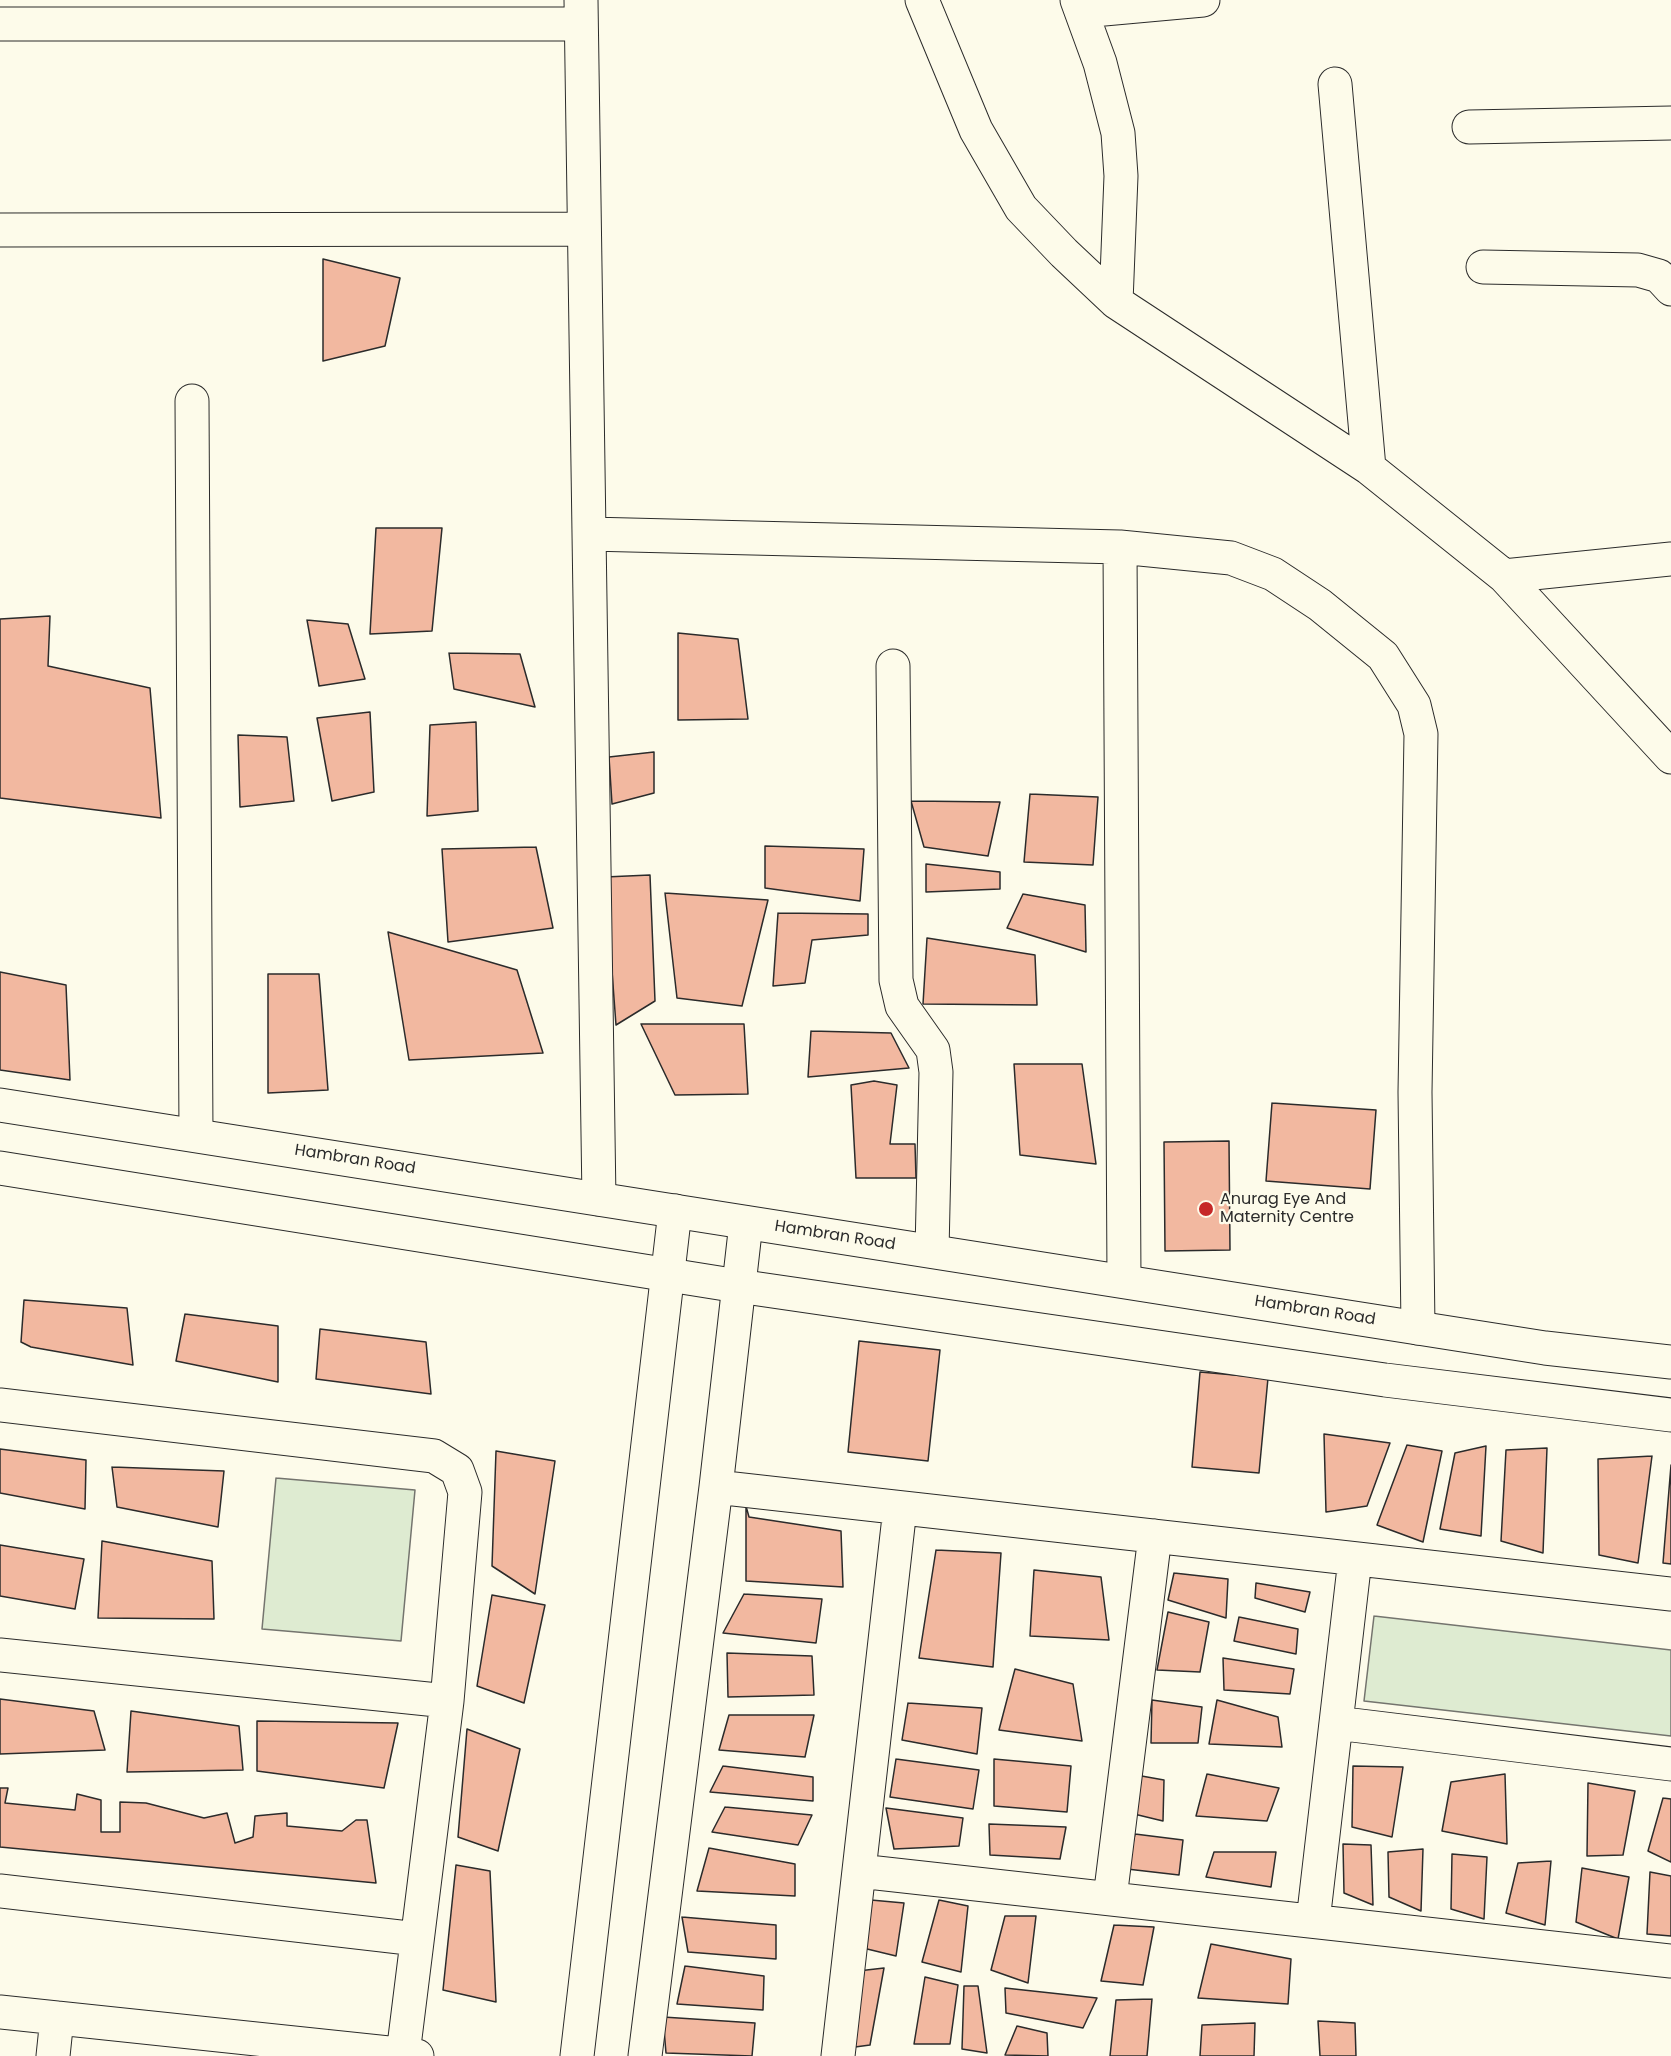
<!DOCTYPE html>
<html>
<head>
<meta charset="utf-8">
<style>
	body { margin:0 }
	canvas { display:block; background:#fdfbea }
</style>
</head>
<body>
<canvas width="1671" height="2056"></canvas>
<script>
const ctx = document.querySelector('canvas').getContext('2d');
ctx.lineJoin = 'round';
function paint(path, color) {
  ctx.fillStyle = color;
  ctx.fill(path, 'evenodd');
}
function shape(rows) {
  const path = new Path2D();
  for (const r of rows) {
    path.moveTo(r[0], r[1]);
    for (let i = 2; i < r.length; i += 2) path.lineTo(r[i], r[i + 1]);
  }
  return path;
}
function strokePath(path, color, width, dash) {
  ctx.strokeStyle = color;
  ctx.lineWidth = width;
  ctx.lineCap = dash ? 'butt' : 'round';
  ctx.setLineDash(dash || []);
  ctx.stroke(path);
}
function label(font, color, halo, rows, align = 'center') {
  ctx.font = font + ' Poppins,sans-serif';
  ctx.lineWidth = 4.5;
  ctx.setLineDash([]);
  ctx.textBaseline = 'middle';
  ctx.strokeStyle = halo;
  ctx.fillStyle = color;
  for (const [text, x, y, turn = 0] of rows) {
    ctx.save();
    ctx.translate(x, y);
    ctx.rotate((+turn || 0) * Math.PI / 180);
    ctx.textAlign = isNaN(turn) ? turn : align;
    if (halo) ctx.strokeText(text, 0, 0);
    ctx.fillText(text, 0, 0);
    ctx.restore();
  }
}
const green = shape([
	[276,1478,415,1490,401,1641,262,1629,276,1478],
	[1374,1616,1671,1650,1671,1736,1364,1701,1374,1616]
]);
paint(green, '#deebd1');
strokePath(green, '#74746e', 1.5);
const building = shape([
	[323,259,400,278,385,346,323,361,323,259],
	[376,528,442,528,432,631,370,634,376,528],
	[50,616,48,666,150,688,161,818,0,798,0,619,50,616],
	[307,620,348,624,365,679,319,686,307,620],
	[678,633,738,639,748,719,678,720,678,633],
	[449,653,520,654,535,707,454,689,449,653],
	[370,712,374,792,332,801,317,718,370,712],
	[476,722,478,811,427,816,430,725,476,722],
	[238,735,287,737,294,801,240,807,238,735],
	[654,752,654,793,612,804,609,757,654,752],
	[1030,794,1098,797,1093,865,1024,862,1030,794],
	[911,801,1000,802,988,856,924,847,911,801],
	[765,846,864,849,860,901,765,888,765,846],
	[536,847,553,928,448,942,442,849,536,847],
	[926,864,1000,872,1000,889,926,892,926,864],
	[650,875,655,1001,616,1025,605,877,650,875],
	[665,893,768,900,742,1006,677,998,665,893],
	[1023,894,1085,905,1086,952,1007,928,1023,894],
	[778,913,868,914,868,935,812,940,805,983,773,986,778,913],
	[388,932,517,970,543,1053,409,1060,388,932],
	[927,938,1035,955,1037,1005,923,1004,927,938],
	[0,972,66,985,70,1080,0,1070,0,972],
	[268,974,319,974,328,1090,268,1093,268,974],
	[641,1024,744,1024,748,1094,675,1095,641,1024],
	[811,1031,891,1033,909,1068,808,1077,811,1031],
	[1014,1064,1082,1064,1096,1164,1020,1155,1014,1064],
	[874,1081,897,1085,890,1144,915,1144,916,1178,856,1178,851,1085,874,1081],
	[1272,1103,1376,1110,1370,1189,1266,1181,1272,1103],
	[1229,1141,1230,1250,1165,1251,1164,1142,1229,1141],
	[24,1300,127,1308,133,1365,31,1347,21,1342,24,1300],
	[185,1314,278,1326,278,1382,176,1361,185,1314],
	[320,1329,426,1342,431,1394,316,1379,320,1329],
	[859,1341,940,1350,928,1461,848,1452,859,1341],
	[1200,1372,1268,1378,1259,1473,1192,1467,1200,1372],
	[1324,1434,1390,1443,1367,1506,1326,1512,1324,1434],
	[1407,1445,1442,1451,1423,1542,1377,1525,1407,1445],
	[1486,1446,1481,1536,1440,1529,1455,1453,1486,1446],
	[1547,1448,1543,1553,1501,1541,1506,1450,1547,1448],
	[0,1449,86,1460,85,1509,0,1493,0,1449],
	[496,1451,555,1461,535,1594,492,1566,496,1451],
	[1652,1456,1638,1563,1599,1555,1598,1459,1652,1456],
	[1671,1465,1671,1564,1663,1563,1671,1465],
	[112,1467,224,1471,218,1527,117,1507,112,1467],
	[746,1506,749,1517,841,1531,843,1587,746,1581,746,1506],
	[102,1541,212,1561,214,1619,98,1618,102,1541],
	[0,1545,84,1559,75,1609,0,1596,0,1545],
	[936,1550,1001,1553,993,1667,919,1658,936,1550],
	[1034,1570,1101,1577,1109,1640,1030,1636,1034,1570],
	[1174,1573,1228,1579,1226,1618,1168,1600,1174,1573],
	[1256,1583,1310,1592,1305,1612,1255,1598,1256,1583],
	[744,1594,822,1599,816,1643,723,1633,744,1594],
	[492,1595,545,1605,524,1703,477,1686,492,1595],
	[1168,1612,1209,1622,1200,1672,1157,1670,1168,1612],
	[1239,1617,1298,1629,1296,1654,1234,1641,1239,1617],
	[727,1653,812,1656,814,1695,728,1697,727,1653],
	[1223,1658,1294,1669,1290,1694,1224,1690,1223,1658],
	[1015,1669,1073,1684,1082,1741,999,1730,1015,1669],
	[0,1699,94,1711,105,1750,0,1754,0,1699],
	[1152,1700,1202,1707,1198,1743,1151,1743,1152,1700],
	[1217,1700,1278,1717,1282,1747,1209,1744,1217,1700],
	[908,1703,982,1708,977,1754,902,1740,908,1703],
	[131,1711,239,1726,243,1770,127,1772,131,1711],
	[729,1715,814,1715,805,1757,719,1750,729,1715],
	[257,1721,398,1723,384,1788,257,1771,257,1721],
	[467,1729,520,1749,498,1851,458,1837,467,1729],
	[896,1759,979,1770,973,1809,890,1797,896,1759],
	[994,1759,1071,1766,1067,1812,994,1806,994,1759],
	[723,1766,813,1777,813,1801,710,1792,723,1766],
	[1353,1766,1403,1767,1392,1837,1352,1827,1353,1766],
	[1207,1774,1279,1788,1267,1821,1196,1816,1207,1774],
	[1505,1774,1507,1844,1442,1831,1451,1782,1505,1774],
	[1136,1775,1164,1780,1163,1821,1134,1814,1136,1775],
	[1588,1783,1635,1791,1623,1855,1587,1856,1588,1783],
	[0,1788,8,1788,5,1803,75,1810,77,1794,101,1800,101,1832,120,1832,120,1802,146,1803,204,1818,227,1813,235,1843,253,1837,255,1816,287,1813,287,1826,342,1831,356,1820,367,1820,376,1883,0,1847,0,1788],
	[1663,1798,1671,1799,1671,1862,1648,1851,1663,1798],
	[725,1807,812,1815,798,1845,712,1832,725,1807],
	[886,1808,963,1818,959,1846,894,1849,886,1808],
	[989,1824,1066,1827,1060,1859,990,1855,989,1824],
	[1135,1834,1183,1840,1179,1875,1127,1869,1135,1834],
	[1343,1844,1371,1845,1373,1905,1344,1893,1343,1844],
	[709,1848,795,1864,795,1896,697,1891,709,1848],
	[1423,1849,1421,1911,1389,1897,1388,1852,1423,1849],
	[1214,1852,1276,1852,1271,1887,1206,1877,1214,1852],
	[1452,1854,1487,1857,1484,1919,1451,1909,1452,1854],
	[1551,1861,1545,1925,1506,1913,1518,1863,1551,1861],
	[456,1865,490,1871,496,2002,443,1990,456,1865],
	[1582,1868,1629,1877,1618,1939,1576,1922,1582,1868],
	[1650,1872,1671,1876,1671,1936,1647,1934,1650,1872],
	[871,1900,904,1903,896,1956,863,1948,871,1900],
	[939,1900,968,1906,961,1972,922,1962,939,1900],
	[1005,1916,1036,1916,1028,1983,991,1970,1005,1916],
	[682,1917,776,1925,776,1959,688,1952,682,1917],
	[1114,1925,1154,1927,1143,1985,1101,1981,1114,1925],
	[1211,1944,1291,1959,1288,2004,1198,1998,1211,1944],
	[685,1966,764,1976,763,2010,677,2004,685,1966],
	[884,1968,870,2045,855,2047,858,1971,884,1968],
	[925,1977,958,1985,950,2044,914,2044,925,1977],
	[964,1986,978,1986,987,2053,962,2049,964,1986],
	[1005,1988,1097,1998,1083,2028,1006,2013,1005,1988],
	[1152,1999,1147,2056,1110,2056,1116,2000,1152,1999],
	[663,2017,755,2023,752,2056,666,2053,663,2017],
	[1318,2021,1355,2023,1356,2056,1320,2056,1318,2021],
	[1255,2023,1254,2056,1200,2056,1202,2025,1255,2023],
	[1017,2026,1047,2033,1048,2056,1005,2055,1017,2026]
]);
paint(building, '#f2b8a0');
strokePath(building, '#2b2b2b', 1.5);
const street = shape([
	[581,0,599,1199],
	[922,0,976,130,1021,208,1064,253,1116,302],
	[1077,0,1100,63,1118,133,1121,176,1116,302,1369,468,1504,576,1671,559],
	[1082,11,1203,0],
	[0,24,581,24],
	[1335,84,1369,468],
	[1469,127,1671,123],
	[0,230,584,229],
	[1483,267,1638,270,1659,276,1671,289],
	[192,401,196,1135],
	[589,534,1120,547,1124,1281],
	[1120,547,1231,558,1273,574,1320,605,1383,656,1414,705,1421,734,1415,1092,1418,1328],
	[1504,576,1671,757],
	[893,666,896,980,902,1006,933,1050,936,1072,932,1251],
	[0,1405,434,1456,457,1470,465,1492,447,1701,403,2054],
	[716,1487,1671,1594],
	[0,1655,447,1701],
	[1336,1723,1671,1764],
	[859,1871,1671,1961],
	[0,1891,417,1939],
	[1110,1898,1155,1536],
	[1313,1921,1355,1559],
	[0,2012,417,2056],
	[53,2056,57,2018],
	[577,2056,675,1211],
	[645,2056,716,1487,746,1223],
	[838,2056,900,1508]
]);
const secondary = shape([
	[0,1105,1545,1348,1671,1362],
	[0,1168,738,1286,1385,1380,1671,1415]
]);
strokePath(street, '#2b2b2b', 35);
strokePath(secondary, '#2b2b2b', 35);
strokePath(street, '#fdfbea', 33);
strokePath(secondary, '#fdfbea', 33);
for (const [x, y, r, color] of [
	[1206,1209,8,"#c62828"]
]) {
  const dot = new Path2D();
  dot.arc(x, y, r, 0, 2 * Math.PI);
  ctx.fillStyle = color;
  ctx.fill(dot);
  strokePath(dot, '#fdfbea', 2);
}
label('16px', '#2b2b2b', '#fdfbea', [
	["Hambran Road",355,1160,9],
	["Hambran Road",835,1236,9],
	["Hambran Road",1315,1311,9]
]);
label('16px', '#2b2b2b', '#fdfbea', [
	["Anurag Eye And",1220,1200],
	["Maternity Centre",1220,1218]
], 'left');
</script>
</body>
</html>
